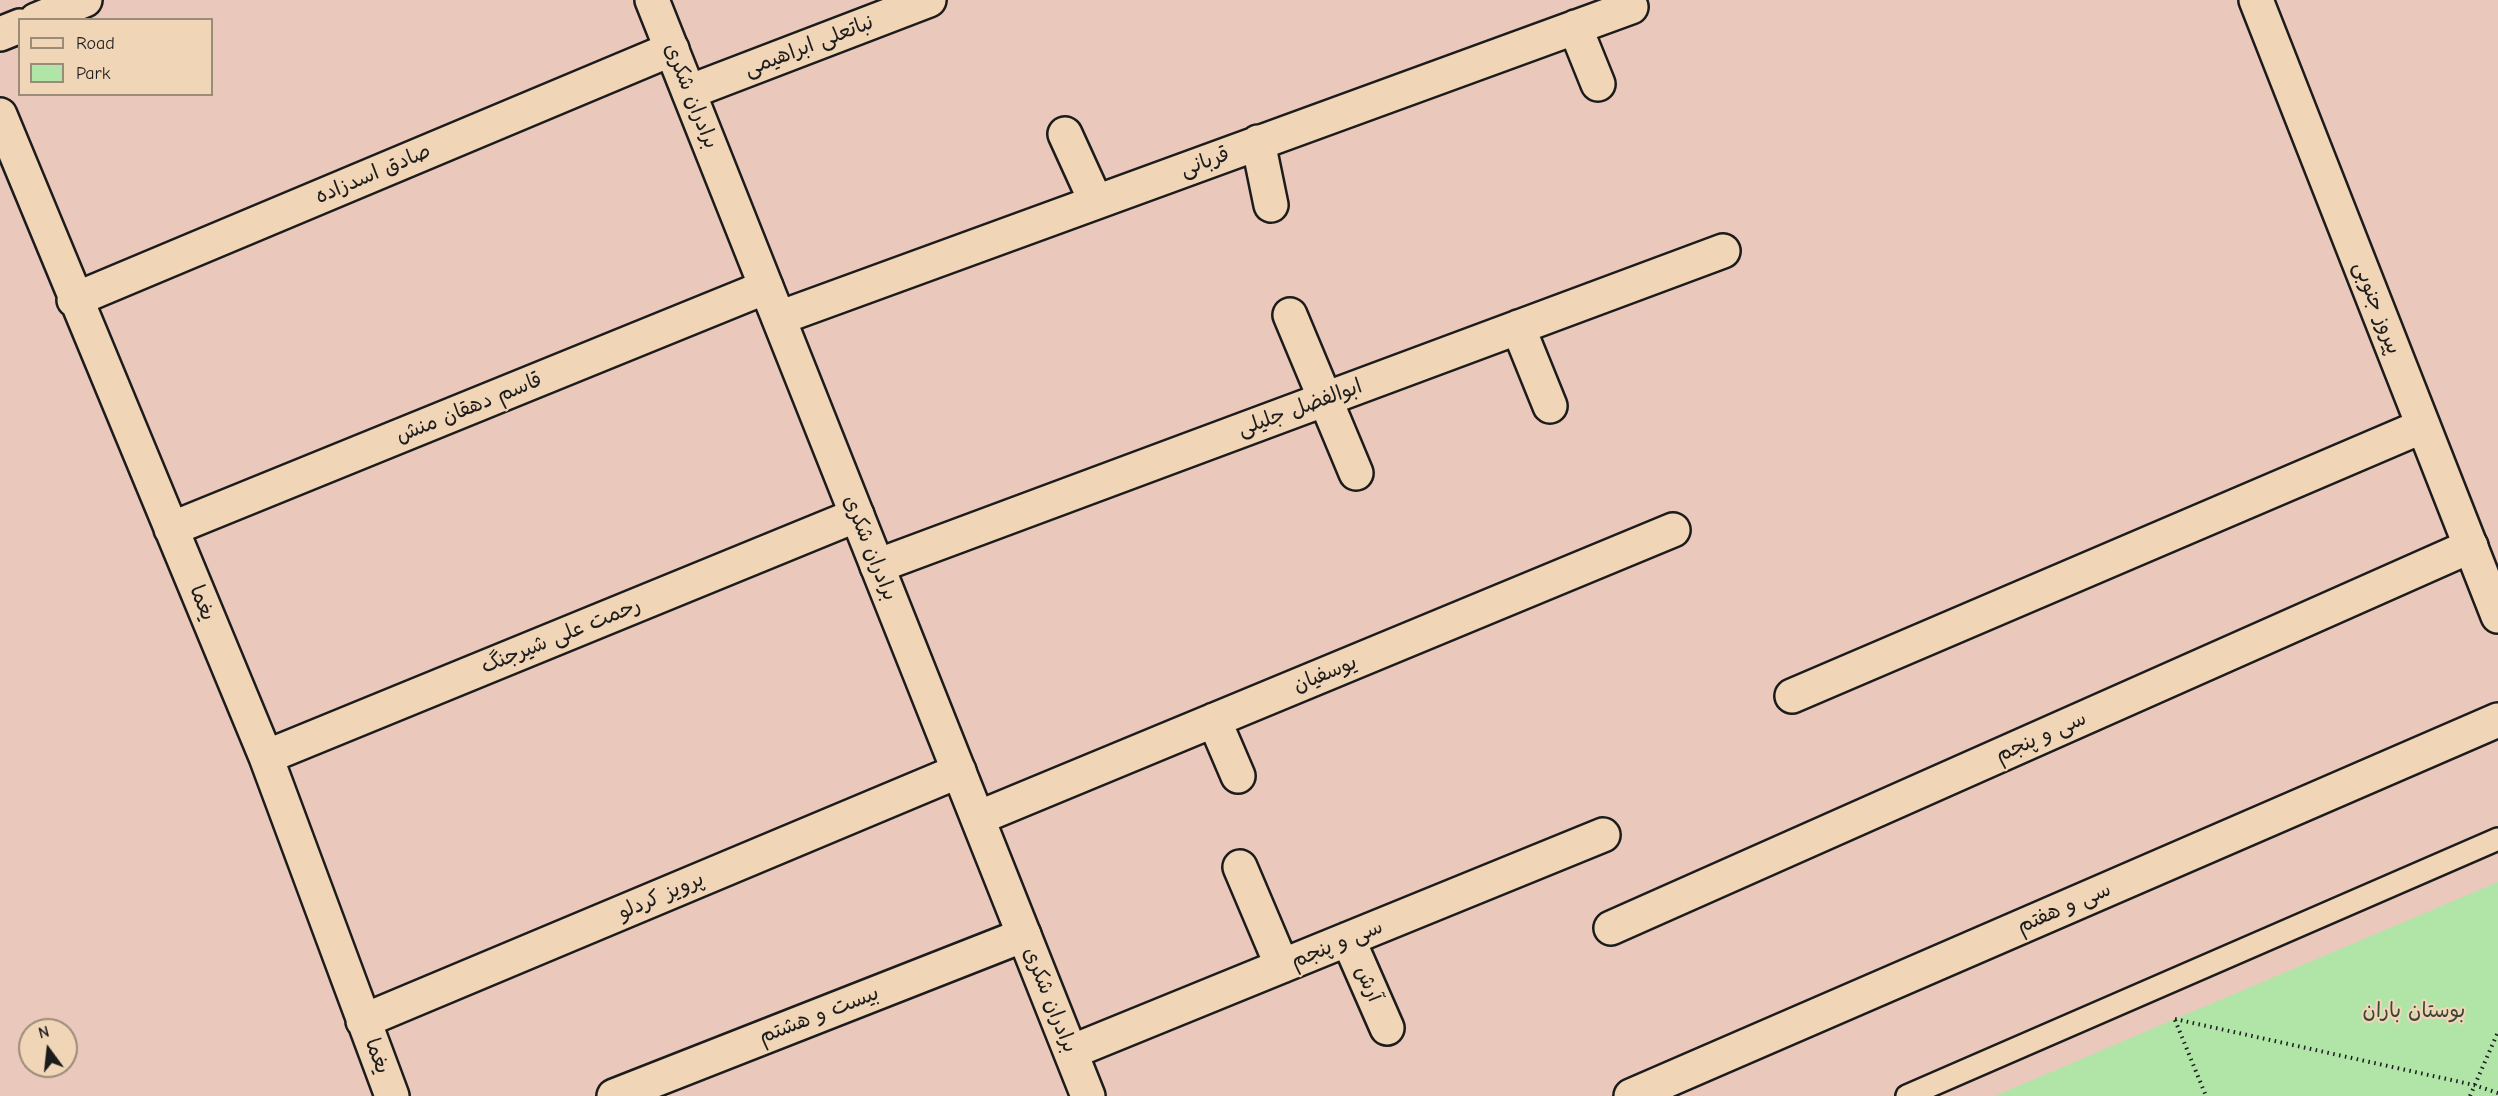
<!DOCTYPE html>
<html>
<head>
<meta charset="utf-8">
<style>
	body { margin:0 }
	#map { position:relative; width:2498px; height:1096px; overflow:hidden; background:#ebc8bc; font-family:"Comic Neue",sans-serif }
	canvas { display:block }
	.legend { position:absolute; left:18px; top:18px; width:195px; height:78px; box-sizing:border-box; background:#f0d5b7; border:2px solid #9b8b79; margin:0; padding:8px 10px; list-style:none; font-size:18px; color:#1c1c1c }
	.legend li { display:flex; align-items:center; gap:12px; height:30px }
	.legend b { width:30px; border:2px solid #9b8b79 }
	.north { position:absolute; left:18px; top:1018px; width:60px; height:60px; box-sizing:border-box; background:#f0d5b7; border:2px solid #9b8b79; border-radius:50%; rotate:345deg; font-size:16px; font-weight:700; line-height:24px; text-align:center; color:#1c1c1c }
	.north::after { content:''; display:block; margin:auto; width:21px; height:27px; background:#1c1c1c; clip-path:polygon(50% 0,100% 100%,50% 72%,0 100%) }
</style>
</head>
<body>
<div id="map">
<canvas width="2498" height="1096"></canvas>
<ul class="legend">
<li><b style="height:8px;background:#f0d5b7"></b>Road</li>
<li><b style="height:16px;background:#b0e5a7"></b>Park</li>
</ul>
<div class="north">N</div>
</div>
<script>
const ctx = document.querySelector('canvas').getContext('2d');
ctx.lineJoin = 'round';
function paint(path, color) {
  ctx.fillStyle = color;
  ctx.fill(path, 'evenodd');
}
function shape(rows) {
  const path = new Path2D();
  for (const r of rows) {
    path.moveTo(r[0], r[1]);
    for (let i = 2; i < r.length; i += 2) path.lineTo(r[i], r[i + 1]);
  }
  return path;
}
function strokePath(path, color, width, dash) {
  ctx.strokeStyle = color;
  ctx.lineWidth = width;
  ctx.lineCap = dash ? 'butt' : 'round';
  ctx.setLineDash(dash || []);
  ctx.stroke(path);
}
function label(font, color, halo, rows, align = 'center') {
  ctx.font = font + ' "Comic Neue","Playpen Sans Arabic",sans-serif';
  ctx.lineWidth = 4.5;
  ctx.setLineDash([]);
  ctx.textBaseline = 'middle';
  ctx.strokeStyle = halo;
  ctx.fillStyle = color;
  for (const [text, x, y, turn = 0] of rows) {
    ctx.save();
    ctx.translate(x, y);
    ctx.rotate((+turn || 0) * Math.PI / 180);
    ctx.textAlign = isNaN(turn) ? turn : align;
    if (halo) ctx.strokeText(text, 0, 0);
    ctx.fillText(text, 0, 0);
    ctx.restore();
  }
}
paint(shape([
	[2498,882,2498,1096,1995,1096,2175,1019]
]), '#b0e5a7');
const service = shape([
	[1907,1096,2498,839]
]);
const minor = shape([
	[36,20,85,0],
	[1575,27,1598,84],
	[0,34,20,26],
	[689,92,929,0],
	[0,115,266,757,392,1096],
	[1065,134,1096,202],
	[1258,142,1271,205],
	[74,300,672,49],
	[1290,315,1356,473],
	[779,318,1631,7],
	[1518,327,1550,406],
	[171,529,766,287],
	[877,566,1723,251],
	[1792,696,2423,426],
	[1214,720,1238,776],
	[266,757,857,515],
	[978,818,1673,530],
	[1240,867,1282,966],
	[1611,928,2471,546],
	[1348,939,1387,1028],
	[363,1021,959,771],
	[1071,1052,1603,835],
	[614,1096,1024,935],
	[1631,1096,2498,720]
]);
const tertiary = shape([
	[652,0,1088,1096],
	[2256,0,2498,616]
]);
strokePath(service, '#1c1c1c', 26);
strokePath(minor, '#1c1c1c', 38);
strokePath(tertiary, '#1c1c1c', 38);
strokePath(shape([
	[2175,1019,2474,1085,2498,1093],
	[2175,1020,2206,1096],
	[2470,1096,2498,1032]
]), '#1c1c1c', 4, [1.5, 4.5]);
strokePath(service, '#f0d5b7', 21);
strokePath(minor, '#f0d5b7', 33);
strokePath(tertiary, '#f0d5b7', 33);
label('21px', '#1c1c1c', '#f0d5b7', [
	["نباتعلی ابراهیمی",809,46,-21],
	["برادران شکری",691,96,68],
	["قربانی",1205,162,-20],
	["صادق اسدزاده",373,174,-23],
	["پیروز جنوبی",2377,308,69],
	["قاسم دهقان منش",469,408,-22],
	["ابوالفضل جلیلی",1300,408,-20],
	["برادران شکری",870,548,68],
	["یغما",202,603,68],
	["رحمت علی شیرجنگ",561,636,-22],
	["یوسفیان",1325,674,-22],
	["سی و پنجم",2041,737,-24],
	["پرویز کردلو",661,896,-23],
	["سی و هفتم",2064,908,-23],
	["سی و پنجم",1337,944,-22],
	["آرش",1368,984,66],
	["برادران شکری",1050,1000,68],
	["بیست و هشتم",819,1015,-21],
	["یغما",377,1056,70]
]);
label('21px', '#3a4438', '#f0d5b7', [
	["بوستان باران",2414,1011]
]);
</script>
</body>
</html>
